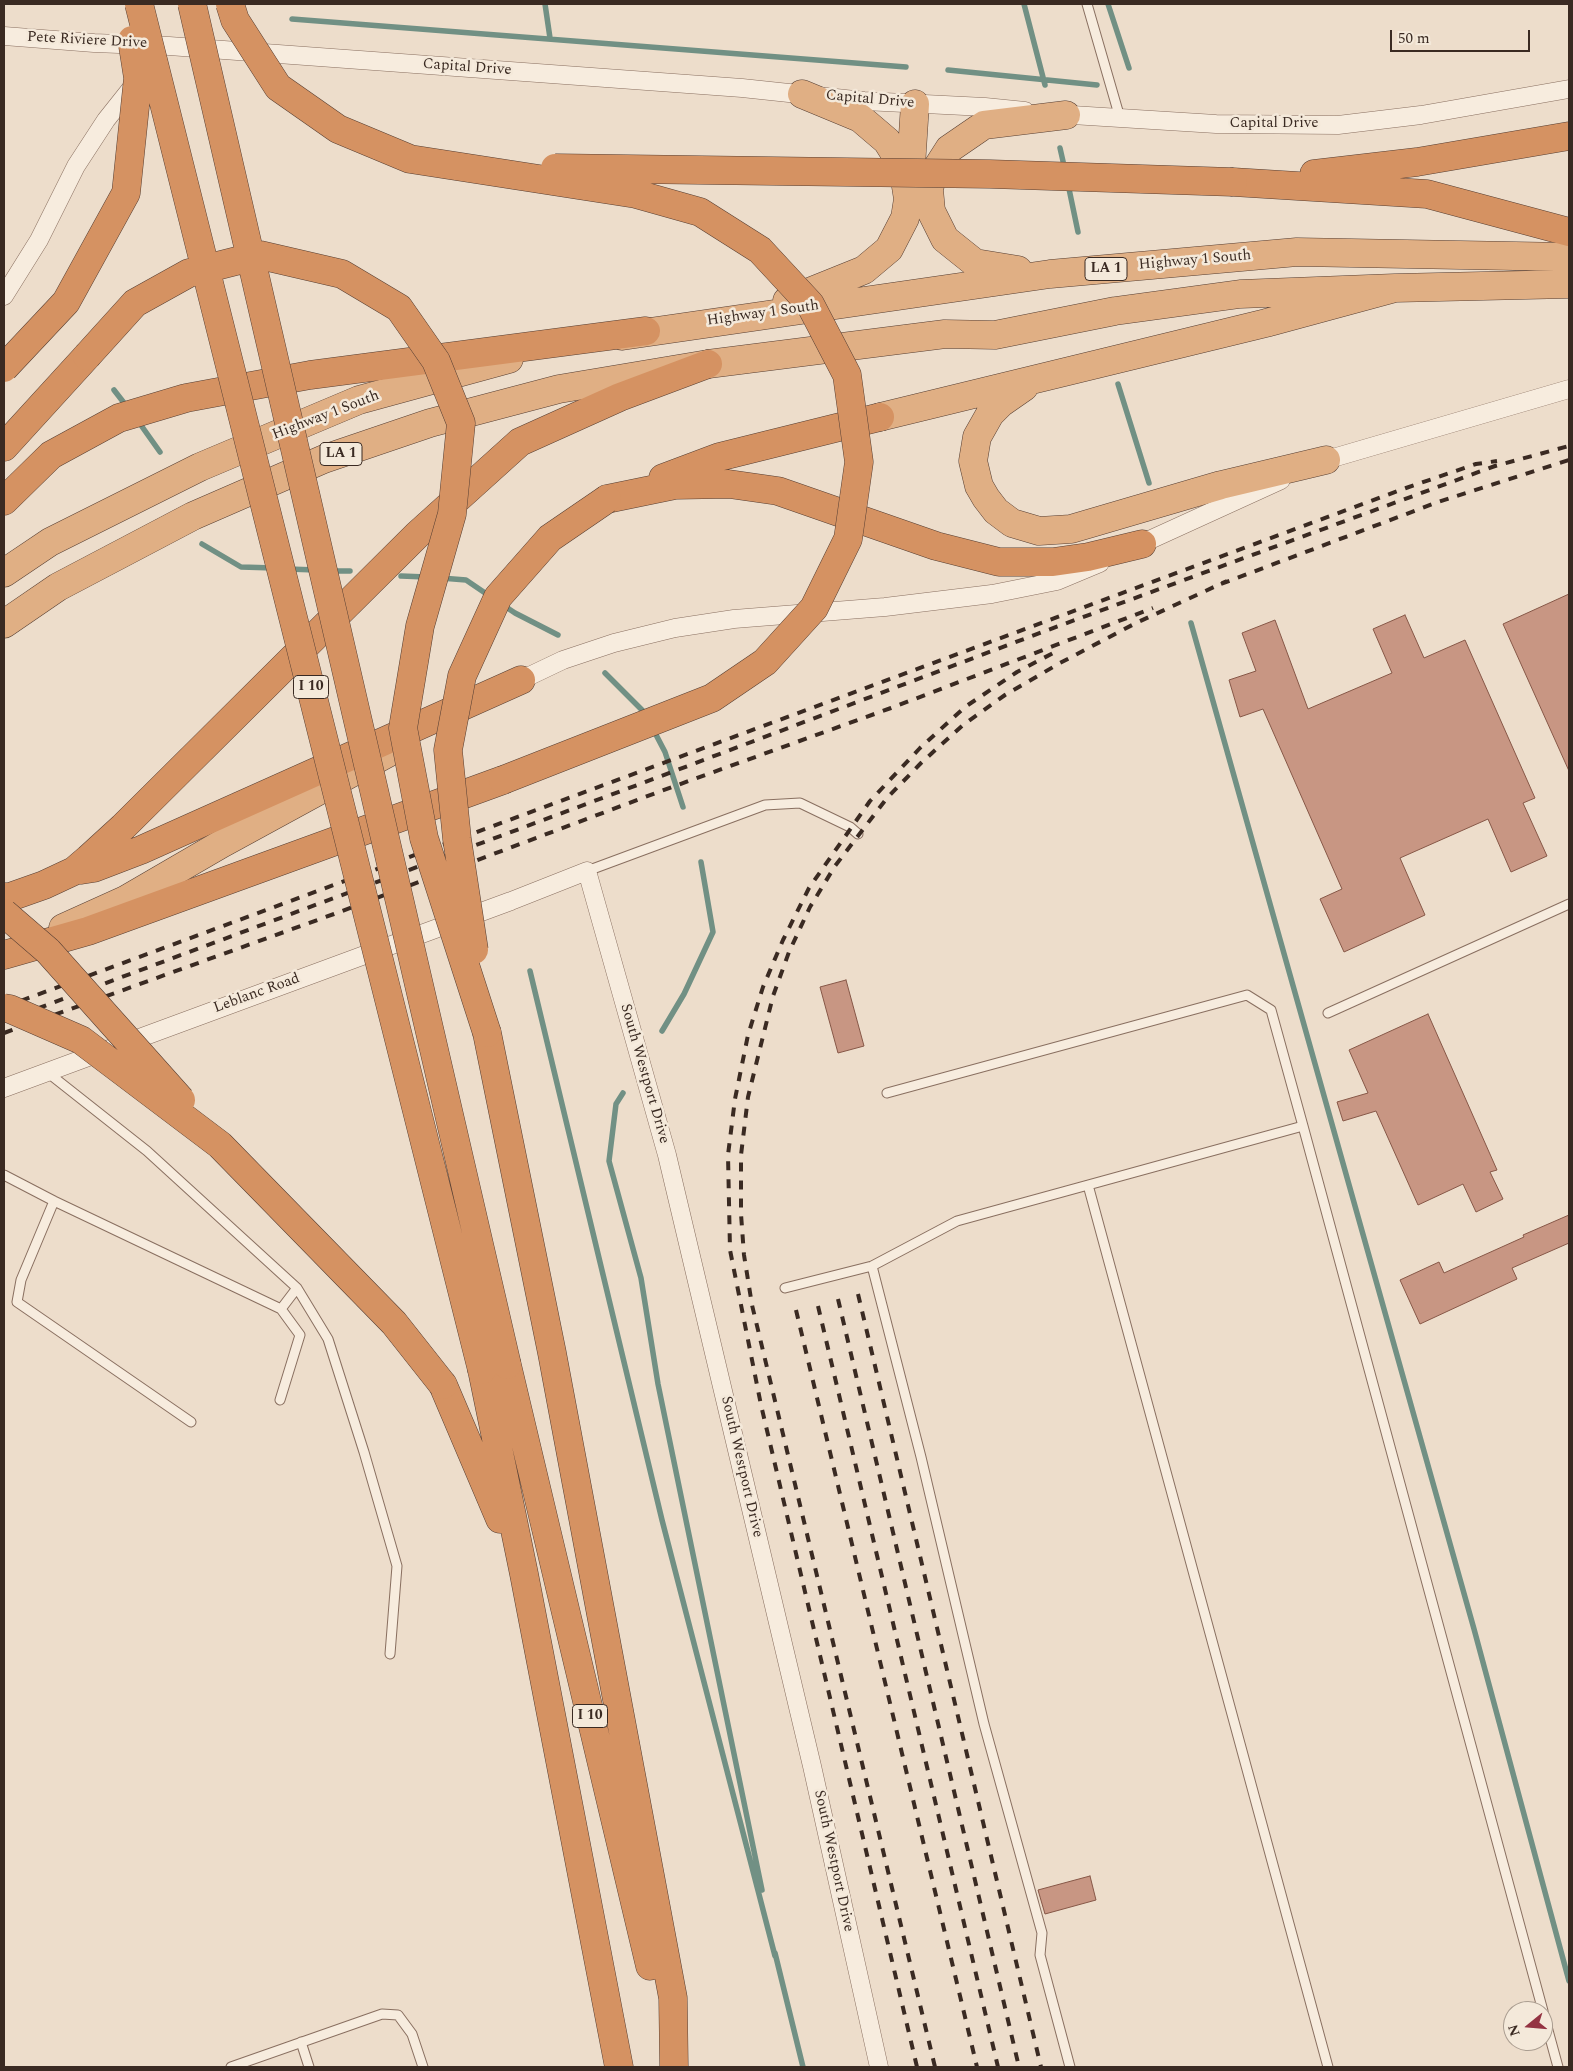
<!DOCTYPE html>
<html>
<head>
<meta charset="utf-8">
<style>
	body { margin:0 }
	#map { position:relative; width:1573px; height:2071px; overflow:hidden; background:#edddcb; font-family:Spectral,serif }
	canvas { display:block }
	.frame { position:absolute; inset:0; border:5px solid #3a2a22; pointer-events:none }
	.north { position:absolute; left:1503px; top:2001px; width:50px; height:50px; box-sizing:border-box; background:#f4e9da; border:1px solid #aa9d90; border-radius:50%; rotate:253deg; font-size:14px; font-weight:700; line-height:20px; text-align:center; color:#3a2a22 }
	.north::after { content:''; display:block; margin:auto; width:18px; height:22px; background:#943342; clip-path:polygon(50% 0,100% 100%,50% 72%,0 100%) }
	.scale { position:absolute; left:1390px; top:30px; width:140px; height:22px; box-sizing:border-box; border:2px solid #3a2a22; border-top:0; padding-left:6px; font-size:15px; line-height:18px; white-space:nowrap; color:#3a2a22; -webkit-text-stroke:4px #f4e9da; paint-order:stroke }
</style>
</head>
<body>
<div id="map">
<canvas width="1573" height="2071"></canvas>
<div class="frame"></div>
<div class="north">N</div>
<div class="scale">50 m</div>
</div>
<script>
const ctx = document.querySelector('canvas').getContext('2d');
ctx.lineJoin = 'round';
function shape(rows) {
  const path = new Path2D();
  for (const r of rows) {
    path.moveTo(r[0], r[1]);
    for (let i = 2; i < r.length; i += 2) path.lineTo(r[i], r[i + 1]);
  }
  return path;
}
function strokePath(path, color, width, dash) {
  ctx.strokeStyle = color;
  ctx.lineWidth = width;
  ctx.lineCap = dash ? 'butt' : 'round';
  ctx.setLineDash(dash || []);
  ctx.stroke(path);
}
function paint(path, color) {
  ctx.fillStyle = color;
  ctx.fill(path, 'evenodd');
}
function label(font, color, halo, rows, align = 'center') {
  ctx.font = font + ' Spectral,serif';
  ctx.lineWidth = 5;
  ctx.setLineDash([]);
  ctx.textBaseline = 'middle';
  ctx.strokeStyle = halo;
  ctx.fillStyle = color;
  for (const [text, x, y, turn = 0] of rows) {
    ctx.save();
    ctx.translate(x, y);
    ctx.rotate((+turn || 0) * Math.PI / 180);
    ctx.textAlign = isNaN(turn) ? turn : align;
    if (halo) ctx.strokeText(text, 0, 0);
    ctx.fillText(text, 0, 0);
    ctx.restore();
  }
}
strokePath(shape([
	[545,4,550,38],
	[1024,4,1045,85],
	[1108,4,1129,68],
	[292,19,906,67],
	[948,70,1097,85],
	[1060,148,1065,170],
	[1068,184,1078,232],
	[1118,384,1149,483],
	[114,390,128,408],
	[138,421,160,452],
	[202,544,241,567,274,568],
	[288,569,316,570],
	[330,571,350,571],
	[401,576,426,577],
	[441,578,466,580,491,597],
	[503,605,515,613,558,635],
	[1191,623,1474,1629,1569,1981],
	[605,673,643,711,646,717],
	[653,729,665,752,683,807],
	[530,971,662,1520,775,1956],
	[662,1031,684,994,713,932,701,862],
	[623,1093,616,1104,609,1161,641,1278,658,1384,762,1890],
	[775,1953,803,2067]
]), '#719084', 5.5);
const building = shape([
	[1569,594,1569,771,1503,624,1569,594],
	[1405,615,1424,658,1465,640,1535,798,1523,803,1547,856,1511,872,1488,819,1400,858,1425,915,1344,952,1320,899,1342,889,1263,709,1240,717,1229,680,1256,671,1242,633,1275,620,1308,709,1392,673,1373,629,1405,615],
	[846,980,864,1046,838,1053,820,987,846,980],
	[1428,1014,1497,1170,1490,1172,1503,1199,1476,1212,1463,1184,1418,1205,1376,1111,1343,1121,1337,1102,1368,1093,1349,1050,1428,1014],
	[1569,1215,1569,1243,1512,1268,1517,1279,1420,1324,1400,1280,1439,1262,1444,1273,1524,1237,1523,1235,1569,1215],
	[1090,1876,1096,1900,1045,1914,1038,1890,1090,1876]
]);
paint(building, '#c89683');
strokePath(building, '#865747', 1);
const service = shape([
	[1087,4,1120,118],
	[587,871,765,805,800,803,850,827,858,834],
	[1328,1013,1569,904],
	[47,1072,147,1151,297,1288,328,1339,364,1452,397,1566,390,1654],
	[887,1093,1247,995,1271,1010,1303,1126],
	[4,1175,54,1201,281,1309,300,1335,280,1400],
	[1088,1185,1328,2067],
	[54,1201,21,1280,17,1302,191,1422],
	[872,1266,921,1457,984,1724,1042,1933,1040,1955,1070,2067],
	[785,1288,872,1266,957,1221,1303,1126,1543,2011],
	[281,1309,297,1288],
	[1543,2012,1558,2067],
	[301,2042,309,2067],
	[231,2067,382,2014,398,2015,412,2034,423,2067]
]);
const minor = shape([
	[4,36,94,43,169,46,742,88,864,101,985,107,1025,111],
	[1056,114,1216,124,1338,125,1421,115,1569,89],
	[4,296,39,240,76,166,106,120,137,81],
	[1316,464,1326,460,1569,389],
	[1132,548,1281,480],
	[521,680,563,660,614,643,675,628,734,619,885,607,992,594,1057,581,1100,563],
	[4,1088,511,901,587,871,667,1155,812,1766,879,2067]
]);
const trunk = shape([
	[910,182,915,104],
	[1018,270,975,263,945,239,931,211,929,189,933,174,949,149,984,125,1066,115],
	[787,301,864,270,889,249,905,218,908,199,905,180,897,157,887,141,860,118,802,94],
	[622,336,1050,274,1297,252,1569,257],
	[1024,387,1001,403,990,414,977,437,973,461,979,486,986,498,996,511,1012,523,1039,531,1071,529,1221,485,1326,460],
	[880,417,1266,323,1395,288,1569,284],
	[4,573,50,542,200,467,359,400,509,359],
	[4,624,58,587,193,516,324,459,430,423,559,389,708,364,945,334,995,335,1115,311,1240,294,1395,288],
	[63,928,125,900,223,843,388,753]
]);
const motorway = shape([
	[1314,174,1417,162,1569,136],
	[1233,182,1427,194,1569,232],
	[4,447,87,356],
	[663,478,719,457,880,417],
	[607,499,675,485,729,484,778,491,936,546,999,562,1053,562,1088,557,1142,544],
	[4,501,51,455,119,418,186,398,310,375,646,331],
	[81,870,94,868,141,850,521,680],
	[4,897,10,897,44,885,74,871,88,859,123,827,417,535,520,442,620,397,708,364],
	[4,955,88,931,503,780],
	[487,1033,552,1353,673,1998,674,2067],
	[507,1365,650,1966],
	[482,1370,524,1574,619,2067],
	[443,1385,500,1519]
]);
strokePath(service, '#896f60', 11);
strokePath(minor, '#896f60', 19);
strokePath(trunk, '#573f33', 29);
strokePath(motorway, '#573f33', 29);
strokePath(service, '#f7ecde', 9);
strokePath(minor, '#f7ecde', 18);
strokePath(trunk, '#e0af84', 28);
strokePath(motorway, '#d59262', 28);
strokePath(shape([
	[1221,584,1438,502,1569,460],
	[4,1007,1406,488,1476,464,1497,461],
	[4,1021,656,778,1045,631,1495,466,1569,446],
	[4,1033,334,914,661,791,891,708,1153,608],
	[858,1294,1041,2067],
	[838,1299,1019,2067],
	[818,1306,998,2067],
	[796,1310,977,2067],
	[917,2067,761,1405,730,1250,728,1155,735,1099,748,1035,763,987,783,940,809,888,870,801,920,748,965,707,1017,672,1055,652],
	[935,2067,752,1305,744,1255,741,1214,741,1155,748,1097,773,996,789,952,810,907,835,866,887,798,921,763,963,725,1005,695,1060,663,1136,623,1227,581]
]), '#3a2a22', 4, [9, 9]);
const motorwayBridge = shape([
	[139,4,482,1370],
	[192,4,507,1365],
	[230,4,235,20,278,87,338,129,410,159,636,194,700,212,760,250,810,304,847,375,859,462,848,539,814,608,765,662,712,698,503,780],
	[555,168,990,174,1233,182],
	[87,356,135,303,189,273,260,255,342,274,399,308,436,361,461,423,452,514,420,626,403,728,424,838,487,1033],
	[4,368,66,302,126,193,138,78,132,40],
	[4,913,48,951,181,1100],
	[474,950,457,839,448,750,462,676,498,597,550,538,607,499],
	[4,1008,10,1009,81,1040,220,1145,394,1323,443,1385]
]);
strokePath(motorwayBridge, '#573f33', 29, []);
strokePath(motorwayBridge, '#d59262', 28);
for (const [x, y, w] of [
	[1106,269,42],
	[341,454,42],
	[311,687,35],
	[590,1716,35]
]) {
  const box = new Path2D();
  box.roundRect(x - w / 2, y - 11.5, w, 23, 4);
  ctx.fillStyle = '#f4e9da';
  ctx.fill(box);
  strokePath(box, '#3a2a22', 1);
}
label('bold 14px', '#3a2a22', null, [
	["LA 1",1106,269],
	["LA 1",341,454],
	["I 10",311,687],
	["I 10",590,1716]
]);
label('15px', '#3a2a22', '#f4e9da', [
	["Pete Riviere Drive",87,41,3],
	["Capital Drive",467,68,4],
	["Capital Drive",870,100,5],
	["Capital Drive",1274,124],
	["Highway 1 South",1195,261,-5],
	["Highway 1 South",763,314,-8],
	["Highway 1 South",326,416,-21],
	["Leblanc Road",257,994,-20],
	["South Westport Drive",644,1074,74],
	["South Westport Drive",741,1467,77],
	["South Westport Drive",833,1861,78]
]);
</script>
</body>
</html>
